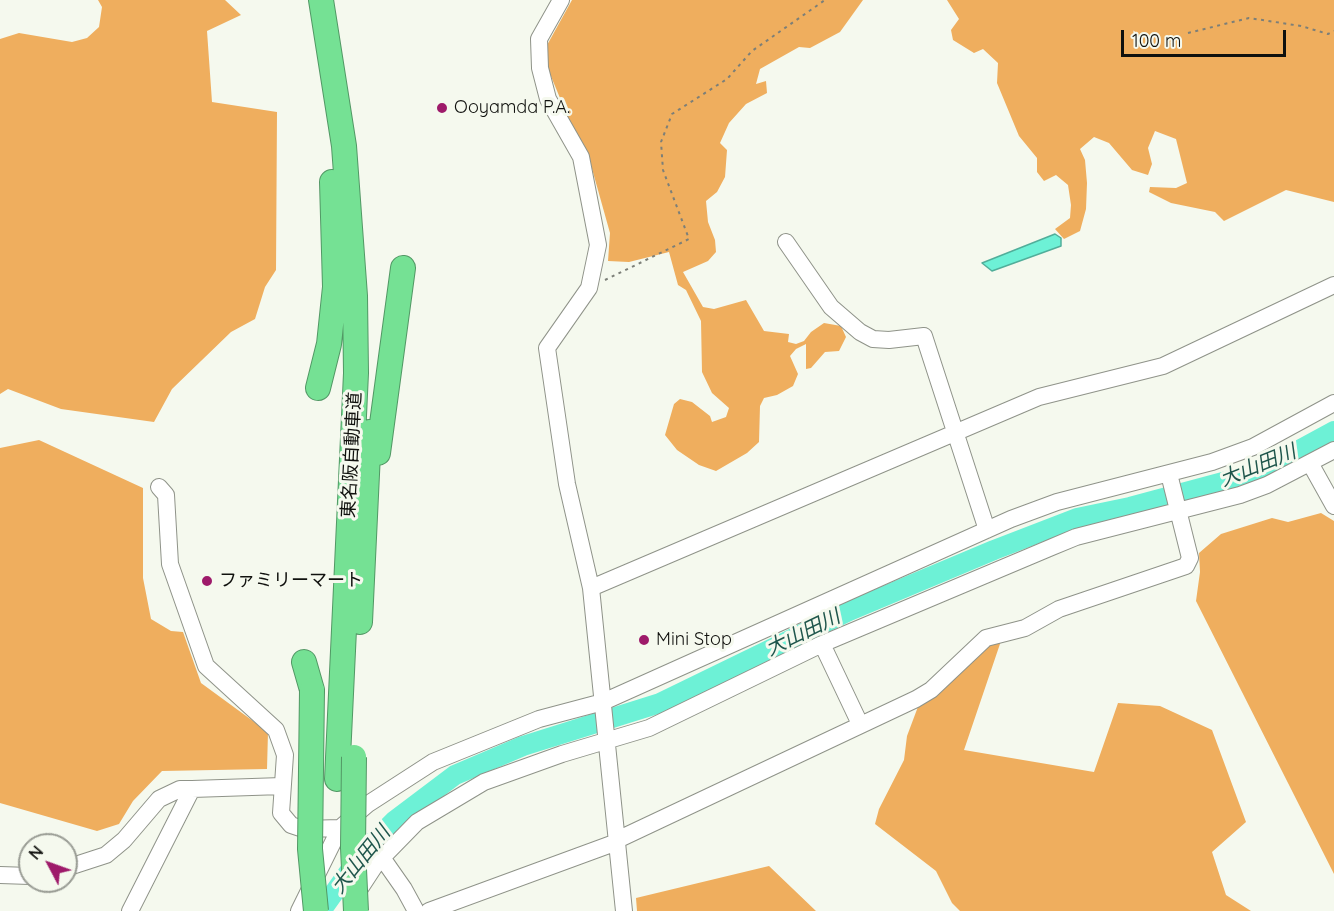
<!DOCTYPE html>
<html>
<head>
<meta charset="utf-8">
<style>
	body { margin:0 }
	#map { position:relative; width:1334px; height:911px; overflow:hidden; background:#f5f9ee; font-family:Quicksand,sans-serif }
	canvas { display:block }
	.north { position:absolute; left:18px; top:833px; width:60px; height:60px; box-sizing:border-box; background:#f5f9ee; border:2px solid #999c94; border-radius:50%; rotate:311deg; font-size:16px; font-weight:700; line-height:24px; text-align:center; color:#10110e }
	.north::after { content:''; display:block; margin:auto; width:21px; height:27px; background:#9e1a6a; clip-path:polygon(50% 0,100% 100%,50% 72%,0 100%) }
	.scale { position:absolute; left:1121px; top:30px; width:165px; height:27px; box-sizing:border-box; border:3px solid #10110e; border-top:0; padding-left:8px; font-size:18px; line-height:21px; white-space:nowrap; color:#10110e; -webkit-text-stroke:4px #f5f9ee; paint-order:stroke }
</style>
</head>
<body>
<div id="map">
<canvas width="1334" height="911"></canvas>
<div class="north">N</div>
<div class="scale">100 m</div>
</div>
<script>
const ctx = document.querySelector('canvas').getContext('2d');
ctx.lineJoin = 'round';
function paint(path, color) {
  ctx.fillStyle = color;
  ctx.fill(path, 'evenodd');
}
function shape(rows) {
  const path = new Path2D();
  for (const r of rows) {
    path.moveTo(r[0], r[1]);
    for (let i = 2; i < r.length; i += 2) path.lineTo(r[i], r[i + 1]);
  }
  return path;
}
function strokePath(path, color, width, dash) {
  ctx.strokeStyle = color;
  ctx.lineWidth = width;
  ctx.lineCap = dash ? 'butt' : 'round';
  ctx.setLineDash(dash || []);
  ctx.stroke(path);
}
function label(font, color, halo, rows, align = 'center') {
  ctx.font = font + ' Quicksand,"Noto Sans JP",sans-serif';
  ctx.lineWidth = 6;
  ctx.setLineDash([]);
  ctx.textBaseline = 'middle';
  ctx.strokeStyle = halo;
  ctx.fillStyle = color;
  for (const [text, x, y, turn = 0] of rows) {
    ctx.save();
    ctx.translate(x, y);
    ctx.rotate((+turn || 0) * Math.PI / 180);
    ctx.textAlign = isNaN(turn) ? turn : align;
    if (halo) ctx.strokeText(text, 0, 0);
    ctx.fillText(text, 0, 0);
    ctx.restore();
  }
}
paint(shape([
	[98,0,225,0,241,15,207,31,212,102,277,112,276,270,265,287,255,319,231,332,172,389,154,422,61,409,8,389,0,394,0,39,19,33,72,42,87,38,99,27,102,7],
	[572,0,863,0,840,32,810,48,799,47,760,69,756,84,766,81,767,93,746,104,729,123,720,143,727,150,725,177,717,192,706,201,708,222,715,240,716,252,708,261,683,272,703,307,714,309,746,300,764,331,789,334,788,342,796,344,804,341,811,332,824,323,841,326,846,337,839,351,825,352,811,368,806,369,806,344,796,349,790,356,798,374,793,386,777,395,764,398,760,406,759,442,747,453,716,471,699,465,677,450,665,435,674,404,680,399,692,402,710,416,712,422,726,417,729,408,712,393,702,372,701,321,686,290,678,285,669,252,629,262,608,261,610,233,589,158,567,115,548,69,546,47],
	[947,0,1334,0,1334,202,1286,190,1224,221,1215,212,1171,203,1149,192,1150,187,1176,188,1187,183,1176,139,1155,131,1148,148,1152,164,1148,175,1132,170,1109,143,1094,137,1080,149,1085,160,1087,183,1086,209,1080,231,1064,239,1055,229,1070,218,1071,205,1068,185,1056,175,1044,181,1037,172,1037,158,1019,136,997,83,998,63,983,49,974,53,953,40,951,30,959,19],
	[39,440,143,488,143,578,151,619,171,631,183,632,201,683,268,732,267,769,162,771,133,801,119,824,97,831,0,803,0,448],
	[1321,513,1334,521,1334,874,1196,601,1200,572,1199,553,1221,534,1272,518,1288,522],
	[1002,638,964,750,1094,772,1118,703,1160,706,1212,730,1246,822,1212,852,1226,895,1251,911,960,911,952,903,936,871,875,824,879,809,904,760,907,736,919,704,988,642],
	[769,866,816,911,637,911,636,898]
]), '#efae5e');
const water = shape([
	[1055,234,1061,238,1061,246,992,271,982,263,1055,234]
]);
paint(water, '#6df1d6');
strokePath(water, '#51ae9a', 1.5);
strokePath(shape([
	[321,911,363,852,394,821,455,775,523,746,660,703,849,611,994,550,1077,518,1130,507,1227,481,1275,463,1334,431]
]), '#6df1d6', 20);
const minor = shape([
	[561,0,539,39,540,68,548,99,581,157,598,245,589,288,547,348,567,484,591,588,624,911],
	[786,242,831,307,860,332,873,339,889,340,924,336,987,530],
	[1310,463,1334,506],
	[159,487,166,495,170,564,206,666,276,730,285,755,281,813,291,825,303,829,340,828],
	[591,588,1039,397,1163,366,1334,285],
	[822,644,860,724],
	[617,840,916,699,931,690,986,638,1025,628,1059,609,1186,566,1190,558,1169,474],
	[383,859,404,889,416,911],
	[66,868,106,855,124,840,159,799,180,789,192,789],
	[0,875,30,876],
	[355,896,376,864,417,822,484,782,562,754,649,728,822,644,1052,547,1076,537,1240,495,1267,485,1334,450],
	[130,911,192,789,282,786],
	[299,911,340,828,368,804,433,762,539,719,603,702,1011,519,1057,502,1212,462,1253,447,1334,403],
	[429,911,617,842]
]);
const highway = shape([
	[321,0,344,146,355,296,356,373,337,779],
	[318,388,329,344,335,287,332,182],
	[378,453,403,268],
	[360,622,369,432],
	[304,662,312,690]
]);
strokePath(minor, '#8f9389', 18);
strokePath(highway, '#529865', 26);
strokePath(shape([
	[1188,33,1249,18,1301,26,1328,34,1334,31],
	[605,280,689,239,663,170,661,142,672,114,727,79,752,51,825,0]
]), '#7c7f78', 2, [3, 4.5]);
strokePath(minor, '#fff', 16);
strokePath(highway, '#75e194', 24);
const highwayBridge = shape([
	[312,690,310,849,316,911],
	[354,757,353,848,356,911]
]);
strokePath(highwayBridge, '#529865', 26, []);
strokePath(highwayBridge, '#75e194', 24);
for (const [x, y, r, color] of [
	[442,108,6,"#9e1a6a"],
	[207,581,6,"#9e1a6a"],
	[644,640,6,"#9e1a6a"]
]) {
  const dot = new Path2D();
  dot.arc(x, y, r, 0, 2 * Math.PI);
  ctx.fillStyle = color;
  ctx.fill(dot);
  strokePath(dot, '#f5f9ee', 2);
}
label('18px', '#10110e', '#f5f9ee', [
	["Ooyamda P.A.",454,108],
	["ファミリーマート",219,581],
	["Mini Stop",656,640]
], 'left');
label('18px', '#10110e', '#f5f9ee', [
	["東名阪自動車道",352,455,-87]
]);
label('italic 20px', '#1f564c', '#f5f9ee', [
	["大山田川",1258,466,-22],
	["大山田川",803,633,-26],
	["大山田川",361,860,-51]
]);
</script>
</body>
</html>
